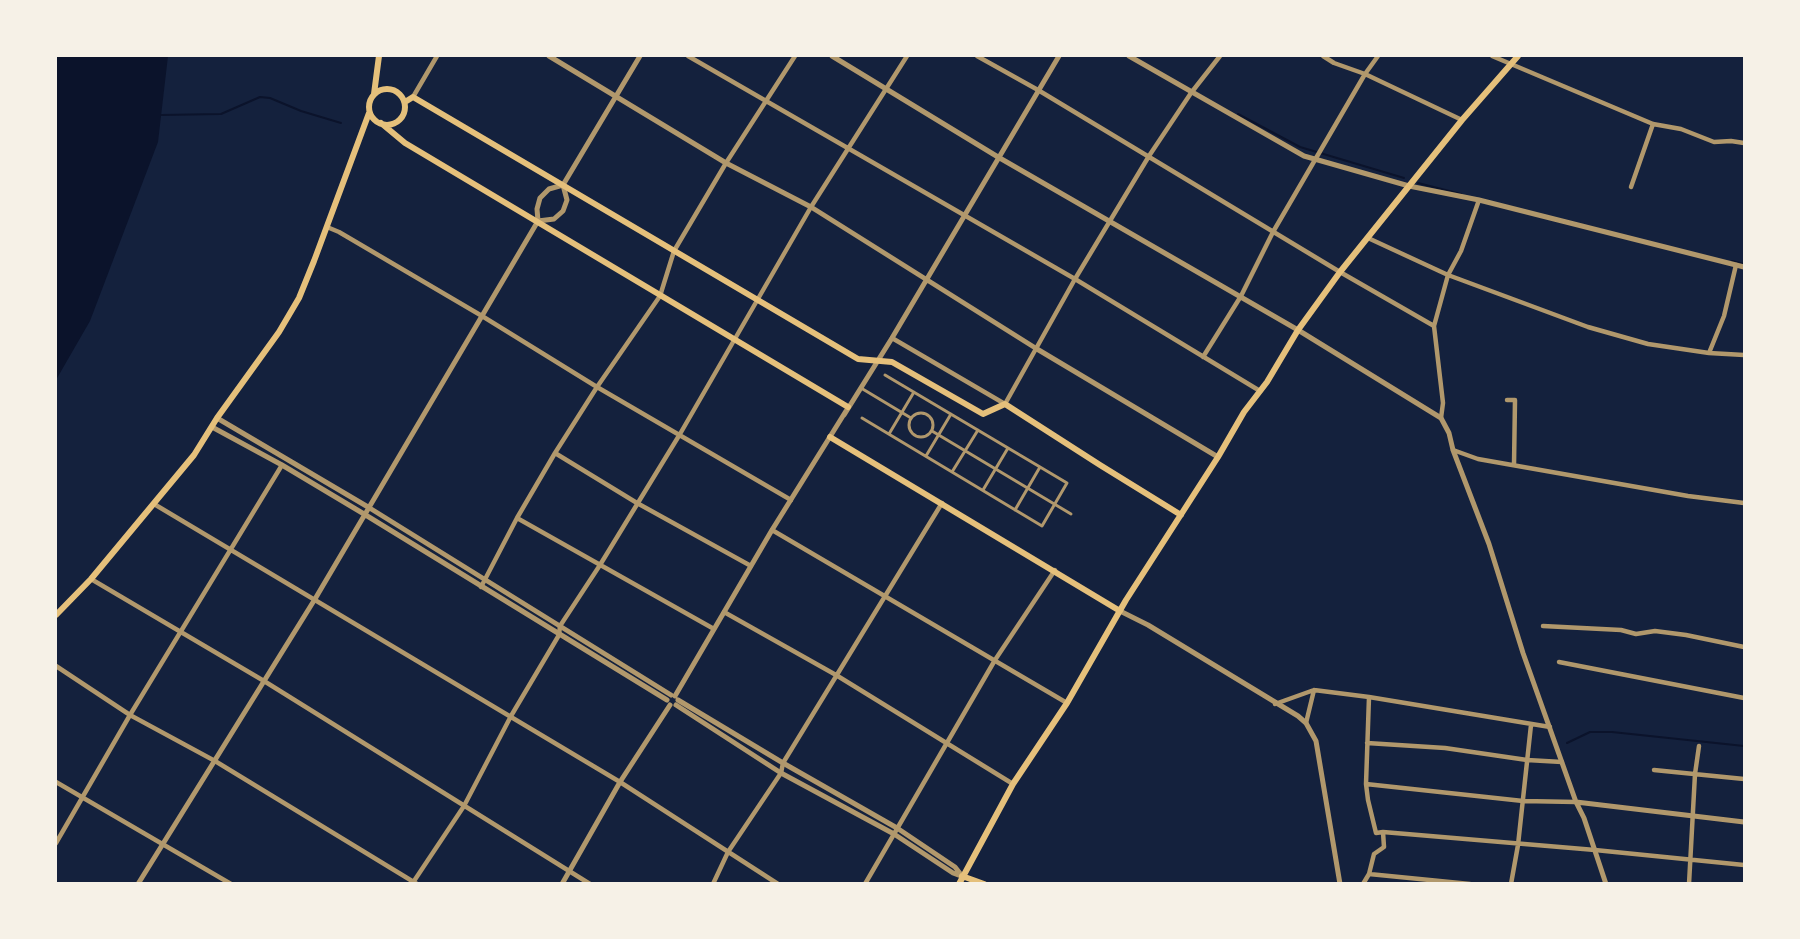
<!DOCTYPE html>
<html>
<head>
<meta charset="utf-8">
<style>
	body { margin:0 }
	#map { position:relative; width:1800px; height:939px; overflow:hidden; background:#14213d; font-family:"DejaVu Sans",sans-serif }
	canvas { display:block }
	.frame { position:absolute; inset:0; border:57px solid #f6f1e7; pointer-events:none }
</style>
</head>
<body>
<div id="map">
<canvas width="1800" height="939"></canvas>
<div class="frame"></div>
</div>
<script>
const ctx = document.querySelector('canvas').getContext('2d');
ctx.lineJoin = 'round';
function paint(path, color) {
  ctx.fillStyle = color;
  ctx.fill(path, 'evenodd');
}
function shape(rows) {
  const path = new Path2D();
  for (const r of rows) {
    if (r.length === 3) {
      path.moveTo(r[0] + r[2], r[1]);
      path.arc(r[0], r[1], r[2], 0, 2 * Math.PI);
      continue;
    }
    path.moveTo(r[0], r[1]);
    for (let i = 2; i < r.length; i += 2) path.lineTo(r[i], r[i + 1]);
  }
  return path;
}
function strokePath(path, color, width, dash) {
  ctx.strokeStyle = color;
  ctx.lineWidth = width;
  ctx.lineCap = dash ? 'butt' : 'round';
  ctx.setLineDash(dash || []);
  ctx.stroke(path);
}
paint(shape([
	[56,56,168,56,158,142,90,321,56,380]
]), '#0b132b');
strokePath(shape([
	[1238,114,1300,147,1404,178],
	[161,115,221,114,260,97,270,98,301,111,341,123],
	[1418,183,1461,194],
	[1732,261,1744,264],
	[1567,743,1590,732,1612,732,1744,746]
]), '#0b132b', 2);
strokePath(shape([
	[861,388,911,418],
	[921,425,12],
	[862,418,1042,526,1067,483,885,375],
	[932,431,1071,514],
	[889,434,914,392],
	[926,456,951,414],
	[952,472,978,430],
	[983,490,1008,448],
	[1015,510,1040,467]
]), '#b1986c', 3);
strokePath(shape([
	[688,56,1075,279,1260,391],
	[977,56,1038,90,1340,272,1434,326],
	[1323,56,1334,63,1365,74,1462,120],
	[1492,56,1653,124,1681,129,1714,142,1731,141,1744,143],
	[413,97,437,56],
	[1631,187,1653,124],
	[327,227,339,232,482,316,597,387,791,500],
	[1368,238,1448,275,1588,327,1648,344,1709,353,1744,355],
	[892,338,1005,404,1075,279,1149,156,1191,93,1220,56],
	[1709,353,1724,316,1736,265],
	[1203,357,1241,296,1273,232,1365,74,1378,56],
	[1507,400,1515,400,1514,465],
	[1441,418,1443,403,1434,326,1448,275,1461,251,1479,200],
	[1453,450,1478,459,1688,496,1744,503],
	[555,453,637,503,751,566],
	[154,504,620,782,778,884],
	[517,518,714,629],
	[772,530,1067,703],
	[91,579,264,681,590,884],
	[481,587,517,518,555,453,597,387,660,296,674,251,726,163,795,56],
	[724,612,836,675,1013,784],
	[1543,626,1621,630,1636,634,1655,631,1686,635,1744,647],
	[1559,662,1744,698],
	[56,666,130,715,215,761,417,884],
	[1275,704,1314,690,1369,697,1550,727],
	[1306,723,1314,690],
	[1367,743,1445,748,1527,760,1562,762],
	[1654,770,1744,779],
	[56,782,231,884],
	[1366,784,1523,801,1576,802],
	[1383,832,1595,850,1744,865],
	[56,843,130,715,282,465],
	[1369,874,1470,884],
	[412,884,464,806,511,716,559,635,560,626,600,565,680,434,811,207,907,56],
	[713,884,728,852,781,773,783,763,942,503],
	[865,884,995,660,1055,570],
	[1363,884,1369,874,1374,854,1384,847,1383,832,1376,833,1368,800,1366,784,1369,697],
	[1511,884,1518,845,1531,725],
	[1689,884,1695,774,1699,746]
]), '#b1986c', 4.5);
strokePath(shape([
	[549,56,726,163,811,207,1037,349,1218,457],
	[832,56,998,157,1298,330,1441,418,1449,433,1453,450,1489,544,1523,653,1576,802,1584,818,1606,884],
	[1129,56,1304,156,1409,186,1479,200,1744,267],
	[563,185,640,56],
	[563,185,567,200,563,211,554,219,538,221,537,209,540,198,549,189,563,185],
	[844,415,892,338,1059,56],
	[217,418,368,507,671,695],
	[212,427,282,465,364,514,667,700],
	[1120,611,1148,625,1298,716,1306,723,1316,741,1340,884],
	[675,696,772,530,846,411],
	[678,700,783,763,897,828,955,867,962,876],
	[676,705,781,773,894,834,953,873,961,876],
	[1576,802,1744,822],
	[138,884,315,599,538,221],
	[562,884,620,782,670,705]
]), '#b1986c', 5);
strokePath(shape([
	[387,107,18],
	[374,94,379,56],
	[405,102,413,97,858,359,892,362,983,414,1005,404,1100,465,1181,515],
	[381,123,405,143,848,407],
	[830,437,1120,611],
	[56,615,91,579,194,455,217,418,279,332,299,298,314,261,369,113],
	[962,876,984,884],
	[959,884,1013,784,1067,703,1126,600,1218,457,1244,412,1267,382,1298,330,1340,272,1462,120,1518,56]
]), '#e5c07b', 6);
</script>
</body>
</html>
